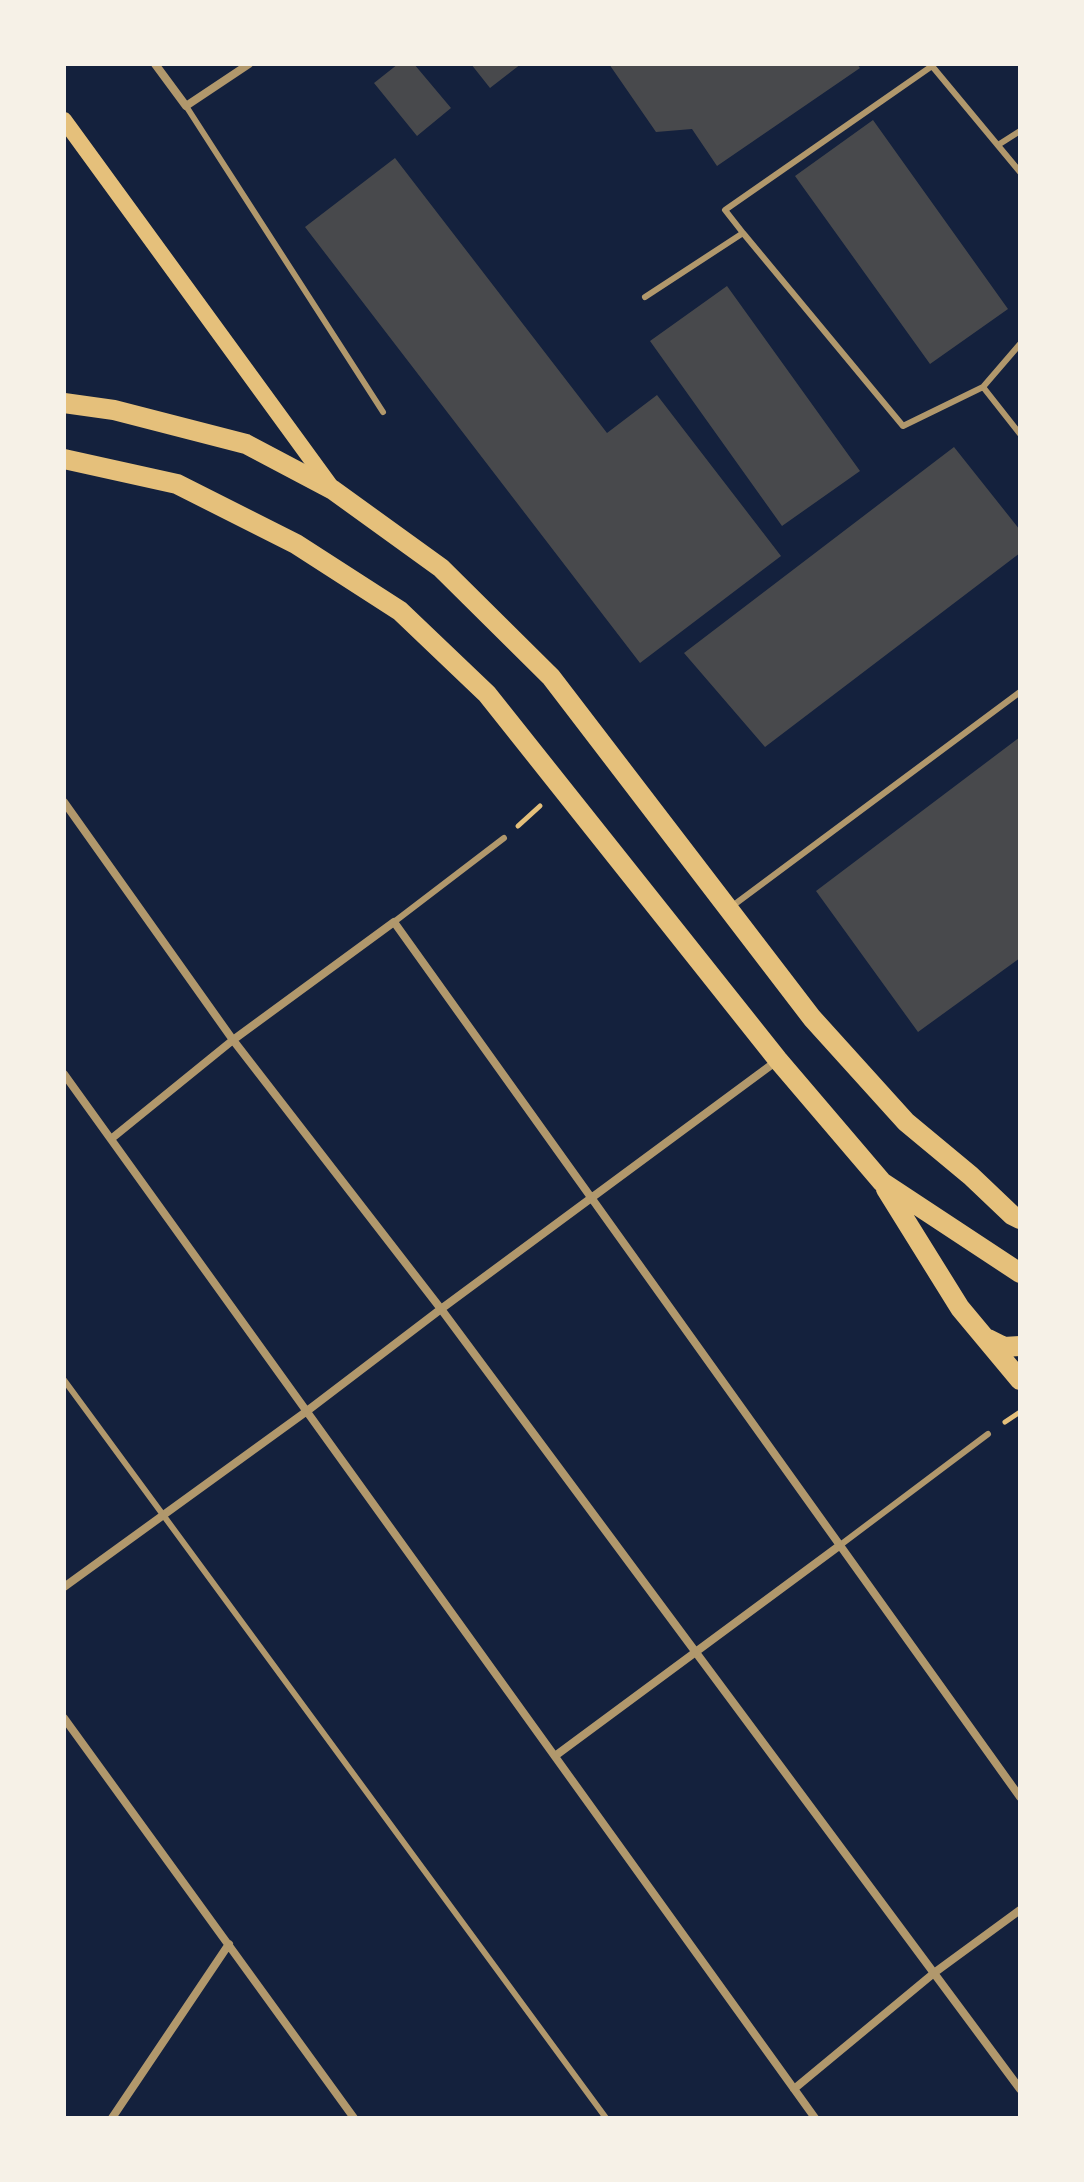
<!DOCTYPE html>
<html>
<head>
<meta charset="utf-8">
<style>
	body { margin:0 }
	#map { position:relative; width:1084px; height:2182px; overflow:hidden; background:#14213d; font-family:"Nunito Sans",sans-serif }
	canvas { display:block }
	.frame { position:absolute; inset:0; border:66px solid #f6f1e7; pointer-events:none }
</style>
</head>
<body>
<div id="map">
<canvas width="1084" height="2182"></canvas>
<div class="frame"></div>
</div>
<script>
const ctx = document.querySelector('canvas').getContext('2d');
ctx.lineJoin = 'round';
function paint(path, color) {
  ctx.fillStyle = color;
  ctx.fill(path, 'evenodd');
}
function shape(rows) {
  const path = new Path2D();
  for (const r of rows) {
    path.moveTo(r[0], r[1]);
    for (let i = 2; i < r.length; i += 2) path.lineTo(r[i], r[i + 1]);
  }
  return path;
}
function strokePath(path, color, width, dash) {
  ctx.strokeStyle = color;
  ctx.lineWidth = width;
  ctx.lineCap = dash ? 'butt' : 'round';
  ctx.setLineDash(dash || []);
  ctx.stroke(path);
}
paint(shape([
	[398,64,414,64,451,108,417,136,374,83],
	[471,64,521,64,490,88],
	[609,64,857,64,860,68,717,166,692,129,656,132],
	[873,120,1008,309,930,364,795,176],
	[395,158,607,433,657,395,781,556,640,663,305,227],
	[727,286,860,471,782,526,650,341],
	[954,447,1020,530,1020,553,765,747,684,653],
	[1020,737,1020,958,918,1032,816,891]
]), '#48494c');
strokePath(shape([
	[518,826,540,806],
	[1005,1422,1020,1412]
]), '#e5c07b', 5);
strokePath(shape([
	[186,106,383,412],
	[998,145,1020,131],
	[743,233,725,210,932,66,1020,172],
	[645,297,743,233,903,426,983,387],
	[1020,344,983,387,1020,434],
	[731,907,1020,692],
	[394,922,504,838],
	[64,1380,606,2118],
	[839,1546,988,1434]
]), '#b1986c', 6);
strokePath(shape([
	[155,64,186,106,249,64],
	[64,802,233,1040,441,1309,1020,2089],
	[64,1074,815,2118],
	[111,1139,233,1040,394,922,1020,1797],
	[64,1587,307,1411,441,1309,778,1060],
	[64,1718,354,2118],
	[555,1756,839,1546],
	[794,2089,934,1973,1020,1910],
	[112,2118,229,1944]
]), '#b1986c', 8);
strokePath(shape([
	[64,120,332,488]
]), '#e5c07b', 16);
strokePath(shape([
	[64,403,114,410,246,444,333,490,441,568,551,677,812,1018,906,1122,971,1176,1012,1215,1020,1219],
	[64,459,177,484,296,544,400,611,487,694,778,1060,882,1182,1020,1273],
	[886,1189,960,1308,1020,1380],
	[988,1339,1004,1347,1020,1346]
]), '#e5c07b', 20);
</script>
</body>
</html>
